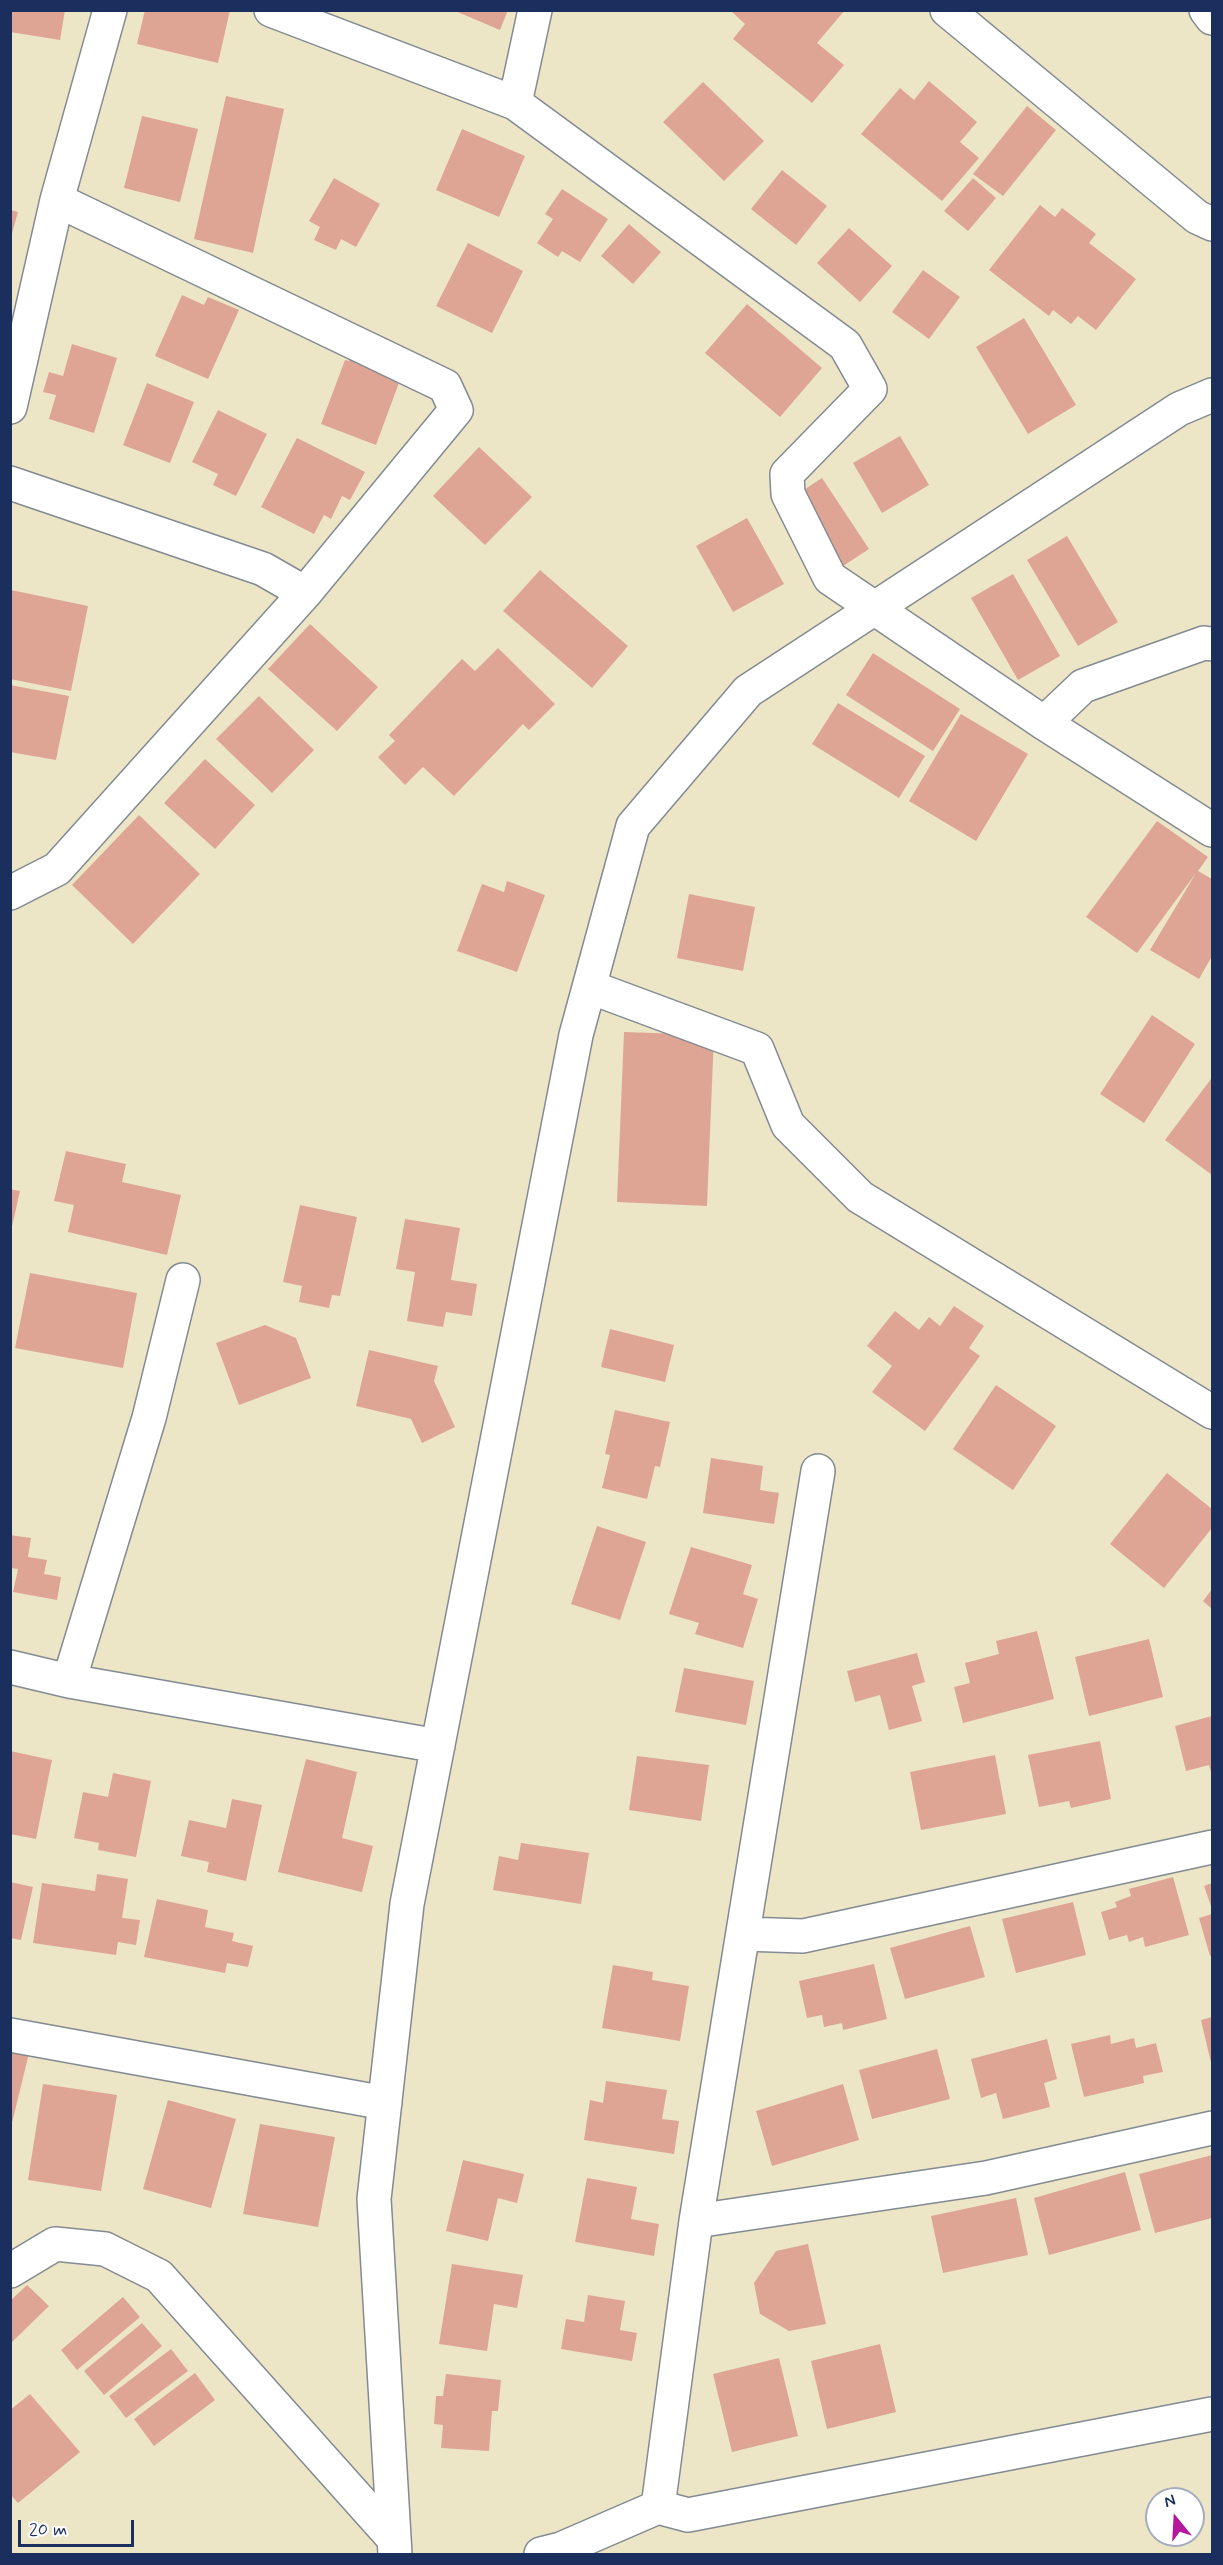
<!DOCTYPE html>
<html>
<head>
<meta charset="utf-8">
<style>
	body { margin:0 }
	#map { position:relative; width:1223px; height:2565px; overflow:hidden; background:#ece6c7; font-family:Mynerve,sans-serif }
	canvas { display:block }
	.frame { position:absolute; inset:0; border:12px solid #1b2f5e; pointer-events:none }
	.north { position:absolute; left:1145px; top:2487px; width:60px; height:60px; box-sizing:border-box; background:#fff; border:2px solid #a4acbf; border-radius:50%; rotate:342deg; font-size:16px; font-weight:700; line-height:24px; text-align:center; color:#1b2f5e }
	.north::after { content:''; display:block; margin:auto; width:21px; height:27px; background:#b5179e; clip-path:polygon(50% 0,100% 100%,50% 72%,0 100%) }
	.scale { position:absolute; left:18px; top:2520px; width:116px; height:27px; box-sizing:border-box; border:3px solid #1b2f5e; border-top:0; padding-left:8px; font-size:18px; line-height:21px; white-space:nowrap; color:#1b2f5e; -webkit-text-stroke:4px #fff; paint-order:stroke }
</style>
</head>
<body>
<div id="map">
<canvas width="1223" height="2565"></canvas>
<div class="frame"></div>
<div class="north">N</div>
<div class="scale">20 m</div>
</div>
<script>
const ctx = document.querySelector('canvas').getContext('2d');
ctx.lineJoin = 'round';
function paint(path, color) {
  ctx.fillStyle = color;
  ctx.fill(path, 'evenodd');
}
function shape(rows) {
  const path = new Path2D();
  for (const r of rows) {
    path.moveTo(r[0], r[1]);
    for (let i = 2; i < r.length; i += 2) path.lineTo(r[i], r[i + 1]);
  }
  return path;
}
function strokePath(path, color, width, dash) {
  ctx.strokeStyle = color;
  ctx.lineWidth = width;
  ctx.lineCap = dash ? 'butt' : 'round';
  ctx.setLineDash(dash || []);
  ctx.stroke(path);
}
paint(shape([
	[10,10,65,10,60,40,10,32],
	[145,10,230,10,218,63,137,44],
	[453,10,508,10,500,30],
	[730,10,845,10,817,43,844,65,812,103,733,39,745,24],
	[929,81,977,122,960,142,979,158,942,201,861,134,900,88,914,100],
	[703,82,764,141,724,181,663,122],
	[226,96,284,109,253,253,194,239],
	[1027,106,1056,130,1003,196,973,174],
	[142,116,198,129,180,202,124,188],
	[462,129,525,156,499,217,436,190],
	[782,170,827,206,796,245,751,209],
	[334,178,380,204,356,247,341,239,336,250,314,240,320,227,309,221],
	[973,178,996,198,968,231,944,211],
	[562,189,608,219,580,262,562,251,558,257,537,243,553,219,545,214],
	[1040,205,1055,217,1062,208,1096,234,1089,243,1136,279,1096,330,1078,316,1071,324,1053,310,1049,316,989,270],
	[10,210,18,212,11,237,10,237],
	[629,224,661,252,633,284,601,256],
	[849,228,892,266,860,302,817,263],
	[468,243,523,271,492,333,436,306],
	[923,270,960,297,929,339,892,312],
	[182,295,204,305,208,297,239,310,208,379,155,356],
	[747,304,822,368,780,417,705,353],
	[1024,318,1076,405,1028,434,976,347],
	[72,344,117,358,94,433,49,419,56,395,43,392,49,372,63,376],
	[355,346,377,355,372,370,400,380,376,445,321,424,345,360,349,361],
	[147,383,194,402,170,463,123,445],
	[218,410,267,434,236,496,213,485,218,474,192,462],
	[900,436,929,485,882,513,853,463],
	[297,438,365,472,350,500,342,496,331,519,324,515,314,534,261,507],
	[479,447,532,497,485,545,433,496],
	[822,478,869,549,840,568,793,497],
	[747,518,784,584,733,612,696,546],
	[1067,536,1118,622,1078,646,1027,560],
	[540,570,628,646,592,688,503,611],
	[1013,574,1060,656,1018,680,971,598],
	[11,590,88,606,71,691,10,679],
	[310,624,378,687,337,731,268,669],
	[498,648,555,704,529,730,523,724,454,796,423,767,405,785,378,757,395,741,389,735,462,659,475,671],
	[873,653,960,709,933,751,846,695],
	[10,685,69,696,56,760,10,752],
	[259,696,314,750,272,793,216,739],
	[838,703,925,756,899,798,812,744],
	[961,714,1028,754,976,841,909,801],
	[205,759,255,805,215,849,164,803],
	[139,815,200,874,133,944,72,885],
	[1157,821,1208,857,1198,871,1212,879,1212,956,1199,979,1150,950,1196,873,1137,953,1086,917],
	[507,881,545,895,517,972,457,951,482,884,504,892],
	[689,894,755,907,743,971,677,958],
	[1152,1015,1195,1044,1144,1123,1100,1094],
	[624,1032,714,1035,707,1206,617,1202],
	[1211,1079,1212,1080,1212,1175,1165,1140],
	[66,1151,126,1164,122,1182,181,1195,167,1255,68,1232,74,1205,54,1201],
	[10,1189,20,1191,11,1231,10,1230],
	[300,1205,357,1217,340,1296,332,1295,329,1308,299,1302,302,1286,283,1282],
	[405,1219,460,1228,451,1280,477,1284,472,1316,446,1312,443,1327,407,1321,415,1272,396,1269],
	[30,1273,137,1293,123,1368,15,1348],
	[954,1306,984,1326,969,1348,980,1356,925,1431,872,1392,892,1366,867,1346,895,1311,919,1330,929,1317,940,1326],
	[265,1325,296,1338,311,1378,239,1405,216,1343],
	[610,1329,674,1345,665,1382,601,1367],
	[369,1350,438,1366,434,1381,455,1427,422,1443,411,1419,356,1406],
	[996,1385,1056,1426,1013,1490,953,1449],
	[615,1410,670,1422,660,1467,655,1466,647,1499,602,1488,610,1455,605,1454],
	[711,1458,763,1466,760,1490,779,1493,774,1524,703,1513],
	[1167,1473,1212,1509,1212,1528,1164,1588,1110,1544],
	[597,1526,646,1542,620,1620,571,1604],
	[10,1535,31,1538,28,1557,47,1560,44,1574,61,1577,57,1600,13,1592,18,1569,10,1568],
	[691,1547,752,1565,743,1594,758,1599,743,1648,695,1634,699,1623,669,1614],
	[1212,1589,1212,1609,1203,1601],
	[1037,1631,1054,1699,963,1723,954,1687,970,1683,965,1663,999,1654,996,1641],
	[1149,1639,1163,1697,1089,1716,1075,1657],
	[917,1653,925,1682,912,1686,922,1721,889,1730,880,1695,855,1702,847,1671],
	[684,1668,754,1681,746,1725,675,1712],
	[1212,1716,1212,1776,1209,1765,1186,1771,1175,1726],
	[1100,1741,1111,1799,1071,1808,1069,1801,1039,1807,1028,1755],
	[10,1751,52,1760,36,1839,10,1834],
	[995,1755,1006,1814,921,1830,910,1772],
	[637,1756,709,1765,701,1821,629,1810],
	[306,1759,357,1772,342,1838,373,1846,362,1892,278,1872],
	[113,1773,151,1781,136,1857,98,1850,99,1843,74,1838,83,1792,108,1797],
	[232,1799,262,1805,246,1881,207,1872,209,1862,181,1856,189,1820,226,1828],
	[521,1843,589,1853,581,1904,493,1890,499,1856,518,1860],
	[97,1874,128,1879,122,1918,140,1920,136,1945,118,1942,116,1955,33,1943,42,1883,95,1891],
	[1173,1877,1189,1935,1145,1947,1143,1937,1129,1942,1127,1935,1109,1940,1101,1912,1117,1907,1115,1902,1131,1896,1129,1889],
	[10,1882,33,1887,21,1940,10,1938],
	[1212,1883,1212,1909,1204,1886],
	[157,1899,208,1910,205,1927,234,1933,232,1941,253,1946,248,1967,227,1963,225,1973,144,1957],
	[1073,1902,1086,1955,1016,1973,1002,1919],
	[1212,1914,1212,1955,1210,1956,1199,1918],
	[970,1926,985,1977,905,1999,890,1948],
	[874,1964,887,2019,843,2030,842,2023,824,2027,822,2015,807,2018,799,1981],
	[613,1965,653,1972,652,1980,689,1986,680,2041,602,2028],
	[1212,2017,1212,2067,1201,2020],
	[1110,2035,1111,2044,1134,2038,1136,2048,1156,2043,1163,2072,1143,2076,1144,2083,1084,2097,1071,2044],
	[1047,2039,1057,2079,1044,2083,1050,2107,1003,2119,996,2093,981,2098,971,2059],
	[10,2044,30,2049,11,2127,10,2127],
	[937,2049,950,2099,872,2119,859,2070],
	[606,2081,667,2090,662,2119,679,2121,674,2154,584,2140,590,2100,603,2103],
	[43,2084,117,2095,101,2191,28,2180],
	[843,2084,859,2140,772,2166,756,2111],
	[168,2100,236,2119,211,2208,143,2189],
	[260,2124,335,2137,318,2227,243,2214],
	[1212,2155,1212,2218,1155,2233,1139,2174],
	[463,2160,524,2174,517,2203,498,2198,488,2241,446,2231],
	[1125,2172,1141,2230,1049,2255,1034,2198],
	[587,2178,637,2187,631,2219,659,2224,654,2256,575,2242],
	[1016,2198,1028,2255,943,2273,931,2216],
	[808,2244,826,2324,789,2331,760,2314,754,2283,776,2251],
	[452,2264,523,2275,517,2308,494,2304,487,2351,439,2344],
	[27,2285,49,2306,10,2344,10,2301],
	[588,2295,625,2301,620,2330,637,2333,632,2361,561,2349,566,2319,584,2322],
	[123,2297,140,2317,77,2370,61,2350],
	[142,2323,162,2346,104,2395,84,2371],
	[880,2344,896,2412,827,2429,811,2361],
	[171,2349,188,2371,126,2418,109,2396],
	[779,2358,798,2436,732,2452,713,2374],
	[195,2373,215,2400,154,2446,134,2419],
	[446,2374,501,2380,498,2411,492,2411,489,2451,441,2448,443,2425,434,2424,436,2396,443,2396],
	[30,2394,80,2452,18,2503,10,2494,10,2410]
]), '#dea595');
const minor = shape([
	[271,10,515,103,845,345,870,389,787,474,788,494,830,578,1044,723,1212,830],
	[947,10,1197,217,1212,224],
	[1206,10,1212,18],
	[515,103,535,10],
	[10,407,57,200,110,10],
	[10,483,263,569,305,593],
	[1044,723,1083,686,1204,643,1212,644],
	[10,893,57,869,305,593,456,410,445,386,57,200],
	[590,987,757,1049,788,1125,860,1197,1212,1412],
	[10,1667,69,1681,438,1746],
	[69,1681,149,1418,183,1280],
	[744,1934,803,1936,1212,1847],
	[10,2035,385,2103],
	[696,2221,986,2178,1212,2128],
	[10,2271,55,2244,105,2249,159,2276,394,2539],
	[658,2507,688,2515,1212,2414],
	[395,2554,374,2199,407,1904,576,1035,633,826,748,691,1179,409,1212,395],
	[541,2554,561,2549,658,2507,696,2221,818,1471]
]);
strokePath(minor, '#848a92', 36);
strokePath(minor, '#fff', 33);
</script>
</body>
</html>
